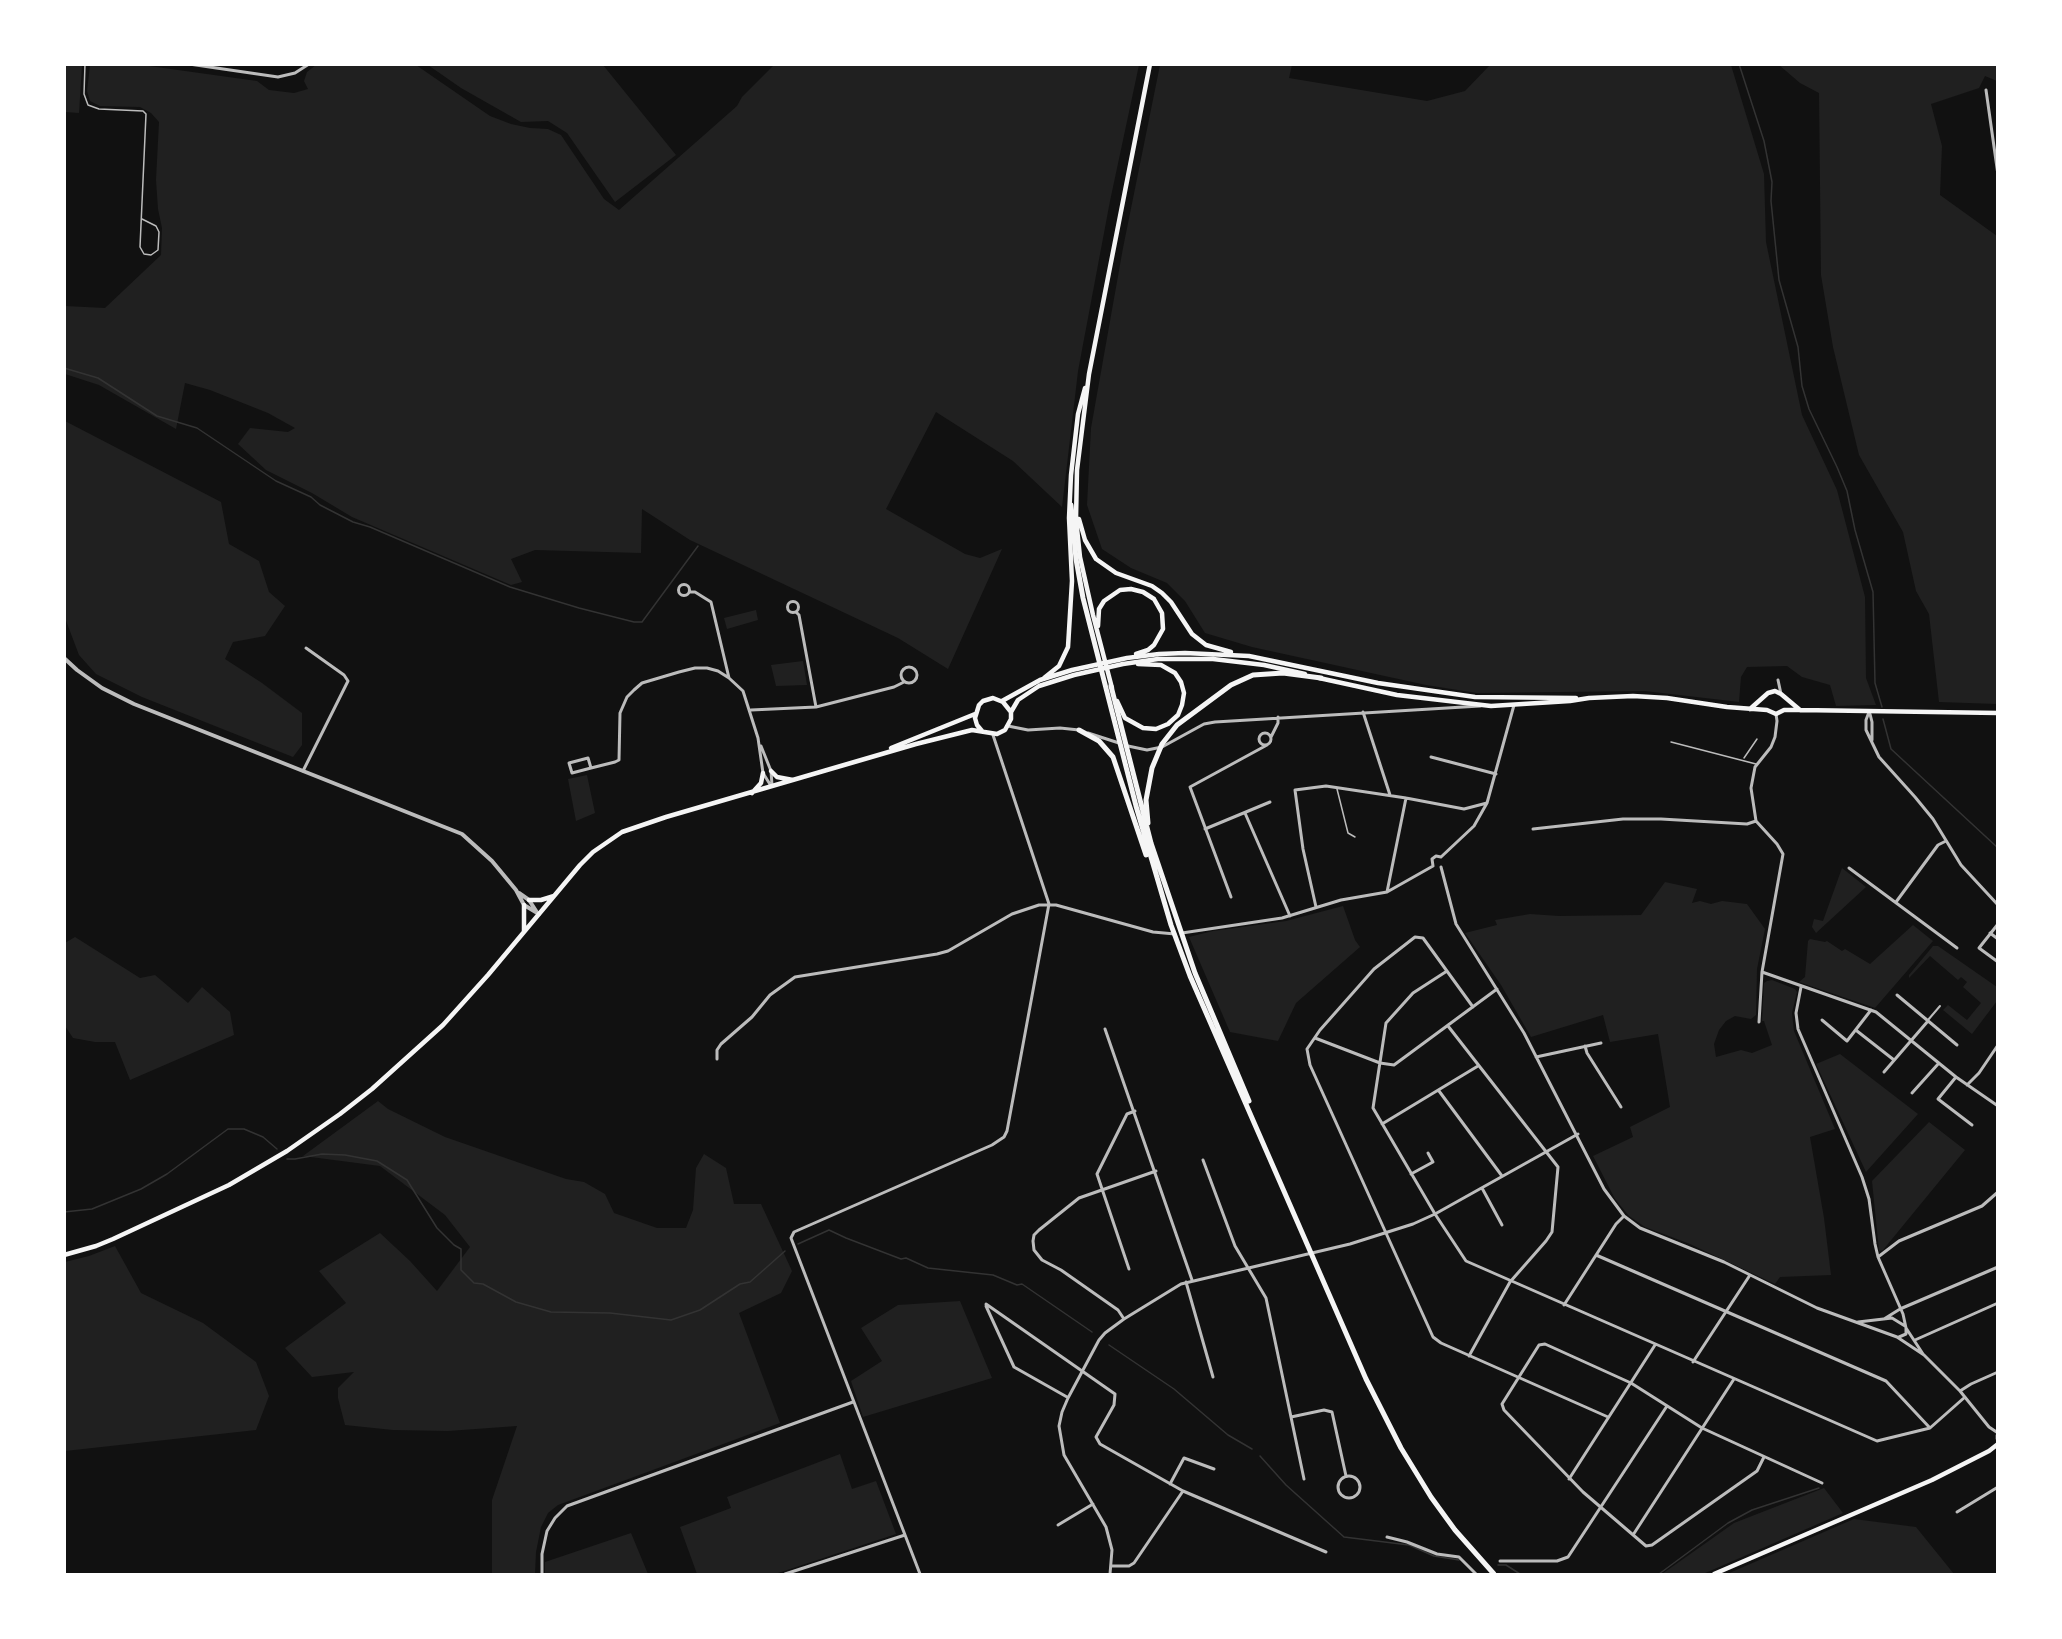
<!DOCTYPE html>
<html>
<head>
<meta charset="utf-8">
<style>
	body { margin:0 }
	#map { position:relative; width:2062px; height:1639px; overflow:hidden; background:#111; font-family:Cabin,sans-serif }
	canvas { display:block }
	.frame { position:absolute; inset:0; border:66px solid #fff; pointer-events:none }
</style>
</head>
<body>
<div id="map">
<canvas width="2062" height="1639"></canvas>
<div class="frame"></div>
</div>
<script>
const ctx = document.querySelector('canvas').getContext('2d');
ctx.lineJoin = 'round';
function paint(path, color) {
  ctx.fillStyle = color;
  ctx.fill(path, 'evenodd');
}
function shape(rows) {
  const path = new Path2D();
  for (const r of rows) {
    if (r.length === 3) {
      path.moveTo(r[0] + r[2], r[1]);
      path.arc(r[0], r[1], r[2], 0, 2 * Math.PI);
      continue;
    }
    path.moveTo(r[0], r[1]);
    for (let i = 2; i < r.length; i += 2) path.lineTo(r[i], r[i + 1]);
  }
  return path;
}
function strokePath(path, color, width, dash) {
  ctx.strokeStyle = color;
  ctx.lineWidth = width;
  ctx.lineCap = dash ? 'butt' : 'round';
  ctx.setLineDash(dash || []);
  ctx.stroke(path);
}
paint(shape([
	[65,64,82,65,79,113,65,112],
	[90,65,142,65,257,81,269,90,294,93,308,89,304,81,307,72,316,65,416,65,490,116,511,124,530,128,548,129,561,135,604,199,619,210,737,106,742,97,774,65,1139,65,1110,201,1078,371,1062,507,1013,461,936,412,886,509,965,554,980,558,1002,549,948,669,898,638,690,540,642,509,641,553,535,550,511,559,522,582,511,585,352,517,312,493,266,470,238,444,250,428,288,432,295,428,268,413,210,390,185,383,176,429,99,385,65,374,65,306,105,308,161,255,162,228,158,209,156,180,159,122,151,113,140,107,100,106,90,101,87,91],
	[428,65,603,65,676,155,615,202,567,133,548,121,521,122,461,88],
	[1160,65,1292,65,1289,78,1427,101,1465,91,1490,65,1731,65,1764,174,1766,242,1802,415,1837,490,1865,597,1866,678,1876,705,1836,706,1830,685,1802,677,1787,666,1747,667,1741,677,1739,702,1645,691,1477,693,1426,685,1252,647,1205,633,1185,601,1167,583,1131,568,1102,549,1087,505,1091,428,1123,248],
	[1779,65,1997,65,1997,81,1985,76,1979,88,1931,104,1942,146,1940,195,1997,236,1997,704,1939,702,1929,614,1916,591,1903,532,1859,455,1833,347,1821,275,1819,93,1800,83],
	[65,421,221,502,229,544,259,561,269,592,285,606,265,636,233,642,225,659,262,683,302,713,302,745,293,757,142,697,96,674,79,655,65,618],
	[756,610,758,620,727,629,724,618],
	[803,661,807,685,776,686,771,665],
	[587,775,595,813,576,821,568,779],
	[1842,868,1866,887,1816,933,1812,927,1814,919,1823,921],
	[1665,882,1697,889,1692,903,1700,901,1711,904,1722,901,1747,904,1765,929,1757,969,1756,1015,1751,1019,1735,1016,1726,1021,1719,1030,1714,1044,1716,1057,1741,1050,1752,1053,1772,1045,1764,1021,1762,1021,1764,983,1767,981,1772,980,1795,989,1797,992,1792,1013,1794,1031,1835,1129,1810,1137,1824,1218,1831,1275,1780,1277,1775,1284,1690,1244,1645,1227,1629,1216,1615,1199,1593,1156,1633,1137,1630,1127,1670,1107,1658,1034,1610,1042,1603,1015,1531,1037,1501,985,1465,933,1497,925,1495,920,1530,914,1559,916,1641,915],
	[1343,906,1355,940,1360,947,1296,1003,1278,1041,1230,1032,1189,937,1213,931,1286,921],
	[1913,925,1933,941,1875,1008,1799,982,1805,977,1808,941,1810,939,1825,942,1827,941,1842,951,1845,949,1870,964],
	[75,937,140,978,155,975,188,1003,202,987,230,1012,234,1035,130,1080,115,1042,95,1042,73,1038,65,1026,65,943],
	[1933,946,1938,946,1997,987,1997,1001,1972,1034,1943,1010,1948,1005,1967,1020,1981,1003,1963,987,1967,982,1961,977,1958,980,1930,956,1909,978,1909,975],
	[1840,1054,1918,1114,1866,1172,1816,1064],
	[378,1101,388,1109,445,1137,566,1179,584,1182,605,1194,614,1213,657,1228,686,1228,693,1210,696,1168,704,1154,726,1168,734,1204,761,1204,792,1271,781,1293,739,1313,780,1423,558,1505,548,1513,541,1527,536,1552,535,1574,492,1574,492,1500,517,1426,448,1431,393,1430,345,1425,338,1398,338,1388,354,1372,312,1377,285,1348,346,1303,319,1271,380,1233,410,1261,437,1291,470,1247,445,1215,380,1166,303,1156],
	[1929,1122,1965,1150,1883,1250,1879,1251,1872,1181],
	[115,1246,141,1293,203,1323,256,1362,269,1396,256,1430,65,1451,65,1262,89,1256],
	[960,1301,992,1378,863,1417,851,1381,882,1361,861,1328,898,1305],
	[840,1454,852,1489,876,1481,896,1534,775,1574,697,1574,680,1527,731,1508,727,1497],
	[1824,1488,1843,1513,1703,1574,1662,1574,1734,1523],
	[1854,1519,1916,1527,1954,1574,1727,1574],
	[631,1533,648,1574,545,1574,545,1562]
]), '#202020');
strokePath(shape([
	[1739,64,1764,141,1772,182,1771,201,1779,280,1798,347,1802,386,1809,409,1837,467,1847,491,1855,530,1873,592,1875,683,1882,707],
	[64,368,98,378,157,416,197,428,276,481,311,497,320,505,353,522,370,527,510,587,579,608,634,622,642,622,698,546],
	[1883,719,1891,749,1998,848],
	[287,1159,295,1159,322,1154,345,1155,377,1161,407,1180,437,1228,454,1245,461,1249,461,1270,474,1283,483,1284,516,1302,551,1312,610,1313,671,1320,700,1310,740,1284,750,1282,785,1251],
	[64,1212,92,1209,141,1189,167,1174,228,1129,244,1129,263,1137,277,1149],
	[798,1244,829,1230,846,1238,901,1259,906,1258,928,1268,993,1275,1017,1285,1022,1284,1092,1332],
	[1109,1345,1174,1389,1228,1435,1252,1449],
	[1260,1456,1286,1485,1344,1537,1409,1545,1434,1556,1459,1560],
	[1498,1565,1506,1565,1520,1574],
	[1659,1574,1728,1523,1752,1510,1819,1488]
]), '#333', 1.5);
strokePath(shape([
	[85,64,84,94,88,105,99,109,143,111,146,114,140,247,144,254,151,255,158,250,159,232,156,226,142,219],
	[1671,742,1756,764],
	[1744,758,1757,739],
	[1337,789,1348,833,1355,837]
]), '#bcbcbc', 1.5);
strokePath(shape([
	[1928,1020,1940,1006]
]), '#bcbcbc', 2);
strokePath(shape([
	[189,64,278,77,295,73,309,64],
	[1986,90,1998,175],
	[684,590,5.5],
	[690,592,695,592,711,602,729,678],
	[793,607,5.5],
	[796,612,799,615,816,707],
	[909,675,8],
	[1778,680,1781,694],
	[751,710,816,707,894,687,904,682],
	[1363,712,1390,795],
	[1869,712,1866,720,1866,730,1879,757,1915,797,1933,819,1961,865,1998,905],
	[1870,714,1872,722,1872,740],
	[1008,726,1028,730,1060,728,1079,730],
	[1265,739,6],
	[1088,733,1119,743],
	[1271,737,1278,723,1278,717],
	[761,746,771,771,772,785],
	[1128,746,1147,750,1162,747,1204,724,1215,722,1480,706],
	[1431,757,1496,774],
	[591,768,588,758,569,763,572,773,591,768,615,762,619,760,620,713,627,697,634,690,642,683,679,672,695,668,707,668,718,671,729,678,743,691,758,738,763,773,771,786],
	[303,771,348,681,344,675,306,648],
	[1245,813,1290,916],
	[1205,829,1270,802],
	[1533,829,1623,819,1661,819,1747,824,1756,821],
	[1441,857,1474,826,1487,803,1514,705],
	[1433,866,1432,859,1436,856,1441,857],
	[1441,867,1456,924,1524,1033,1604,1189,1624,1216,1640,1228,1724,1262,1817,1308,1897,1337,1924,1355,1960,1391,1989,1427,1998,1433],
	[1849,868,1957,948],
	[1387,892,1406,798],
	[1231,897,1190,787,1267,745],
	[1896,902,1938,845,1946,841],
	[1316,907,1303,849,1295,790,1326,786,1406,798,1464,809,1487,803],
	[1998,924,1979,948,1998,962],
	[1182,933,1282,918,1341,900,1387,892,1433,866],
	[1990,933,1998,939],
	[1447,971,1413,993,1386,1023,1373,1108,1435,1214,1466,1261,1877,1441,1930,1428,1965,1397],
	[1762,972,1876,1012,1956,1077,1998,1106],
	[1801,987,1796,1013,1798,1029,1862,1177,1869,1199,1875,1244,1878,1257,1903,1314,1906,1328,1923,1354],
	[1897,995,1957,1045],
	[1473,1007,1423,938,1415,937,1374,969,1320,1030,1307,1049,1310,1065,1433,1337,1441,1343,1608,1417],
	[1822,1020,1847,1041,1871,1010],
	[1759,1022,1762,972,1783,854,1777,844,1756,821,1751,788,1755,767,1771,747,1775,737,1777,721,1776,714],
	[1448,1026,1558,1167,1552,1232,1546,1241,1510,1282,1469,1356],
	[1105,1029,1192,1280],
	[1857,1031,1894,1060],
	[1315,1038,1380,1063,1394,1065,1497,989],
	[1585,1046,1587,1053,1621,1107],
	[1536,1057,1601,1043],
	[717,1059,717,1050,721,1044,752,1017,770,995,795,977,937,954,948,951,1012,914,1039,905,1056,905,1153,932,1175,934],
	[1884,1072,1928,1021],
	[1956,1077,1938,1099,1972,1125],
	[1967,1085,1979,1073,1998,1045],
	[1439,1091,1502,1176],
	[1912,1093,1939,1063],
	[1382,1124,1478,1066],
	[1203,1160,1235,1246,1266,1298,1304,1479],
	[1411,1174,1433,1162,1428,1153],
	[1482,1188,1502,1225],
	[1596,1255,1886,1381,1930,1428],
	[1878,1257,1899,1241,1982,1206,1998,1192],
	[1129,1269,1097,1174,1127,1114,1135,1111],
	[1186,1282,1213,1377],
	[986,1304,1115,1394,1114,1405,1096,1437,1100,1444,1183,1491,1326,1552],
	[1564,1305,1616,1224,1624,1216],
	[986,1306,1014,1367,1067,1397],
	[1124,1319,1118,1310,1061,1270,1042,1260,1034,1250,1033,1241,1034,1235,1039,1230,1079,1198,1156,1171],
	[1884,1319,1900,1309,1998,1267],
	[1858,1322,1892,1318,1905,1326],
	[1899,1337,1906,1334,1906,1328],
	[1915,1340,1998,1303],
	[1693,1362,1750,1275],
	[1960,1391,1971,1384,1998,1372],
	[1291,1417,1324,1410,1332,1412,1346,1476],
	[1764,1457,1757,1471,1652,1545,1646,1546,1583,1492,1504,1410,1502,1404,1539,1345,1545,1344,1631,1383,1702,1428,1822,1483],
	[1349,1487,11],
	[1569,1479,1655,1345],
	[1170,1484,1184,1458,1214,1469],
	[1957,1512,1998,1487],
	[1058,1525,1093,1504],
	[1633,1535,1734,1379],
	[1387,1537,1407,1542,1437,1554,1459,1557,1476,1574],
	[1500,1561,1557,1561,1568,1557,1667,1406],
	[1111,1566,1129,1566,1134,1563,1183,1491],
	[542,1574,542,1554,547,1531,555,1518,567,1506,853,1402],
	[785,1574,905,1535],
	[920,1574,791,1238,794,1232,992,1145,1004,1137,1007,1131,1049,904,993,735],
	[1110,1574,1112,1550,1106,1527,1064,1455,1059,1426,1062,1412,1068,1398,1099,1340,1105,1333,1124,1319,1181,1284,1350,1244,1413,1224,1435,1214,1578,1134]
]), '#bcbcbc', 3);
strokePath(shape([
	[64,658,77,670,102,688,134,704,462,834,492,861,516,890,524,905,539,914],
	[519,893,529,900,538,914]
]), '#bcbcbc', 4);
strokePath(shape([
	[1998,1435,1998,1439],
	[1714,1574,1932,1480,1989,1451,1998,1444]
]), '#f5f5f5', 4.5);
strokePath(shape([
	[1079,519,1085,540,1096,559,1116,573,1152,586,1162,593,1171,602,1192,634,1206,645,1231,652],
	[1098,626,1099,609,1104,601,1120,590,1131,589,1143,592,1154,599,1162,613,1163,629,1154,645,1148,650,1136,654],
	[1044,678,1059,666,1068,647,1072,581,1069,518,1071,475,1078,414,1085,388],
	[1319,678,1397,695,1491,706,1570,701,1589,698,1633,696,1667,698,1727,707,1767,710,1776,714,1784,710,1800,710,1998,713],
	[1112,688,1093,615,1080,557,1076,519,1077,470,1089,374,1150,64],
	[1002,701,1040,680,1072,670,1127,658,1159,654,1185,653,1249,656,1378,683,1475,697,1576,698],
	[1117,701,1125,718,1143,728,1156,729,1168,724,1178,715,1182,705,1184,693,1181,682,1175,673,1161,665,1138,664],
	[1750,709,1768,693,1775,691,1781,694,1800,710],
	[1011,712,1018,700,1039,686,1074,675,1123,664,1158,659,1213,659,1264,665,1305,674],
	[891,748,975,714],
	[771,771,777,777,793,780],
	[752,793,761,783,763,773],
	[529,900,541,900,554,896],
	[524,932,524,905],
	[64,1255,96,1246,113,1239,229,1185,287,1151,340,1114,372,1089,443,1025,488,975,580,865,593,852,622,832,666,817,916,744,972,730,997,734,1005,730,1011,719,1011,712,1003,702,993,698,983,701,979,705,975,718,977,725,982,731]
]), '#f5f5f5', 4.5);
strokePath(shape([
	[1071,505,1076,559,1083,598,1136,806,1171,925,1190,976,1366,1379,1401,1448,1431,1497,1455,1530,1494,1574],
	[1111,686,1151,843,1195,973,1249,1101],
	[1079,730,1099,741,1113,757,1146,855],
	[1148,823,1146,800,1152,768,1162,744,1177,725,1231,685,1253,675,1283,673,1321,678]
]), '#f5f5f5', 5);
</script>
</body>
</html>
